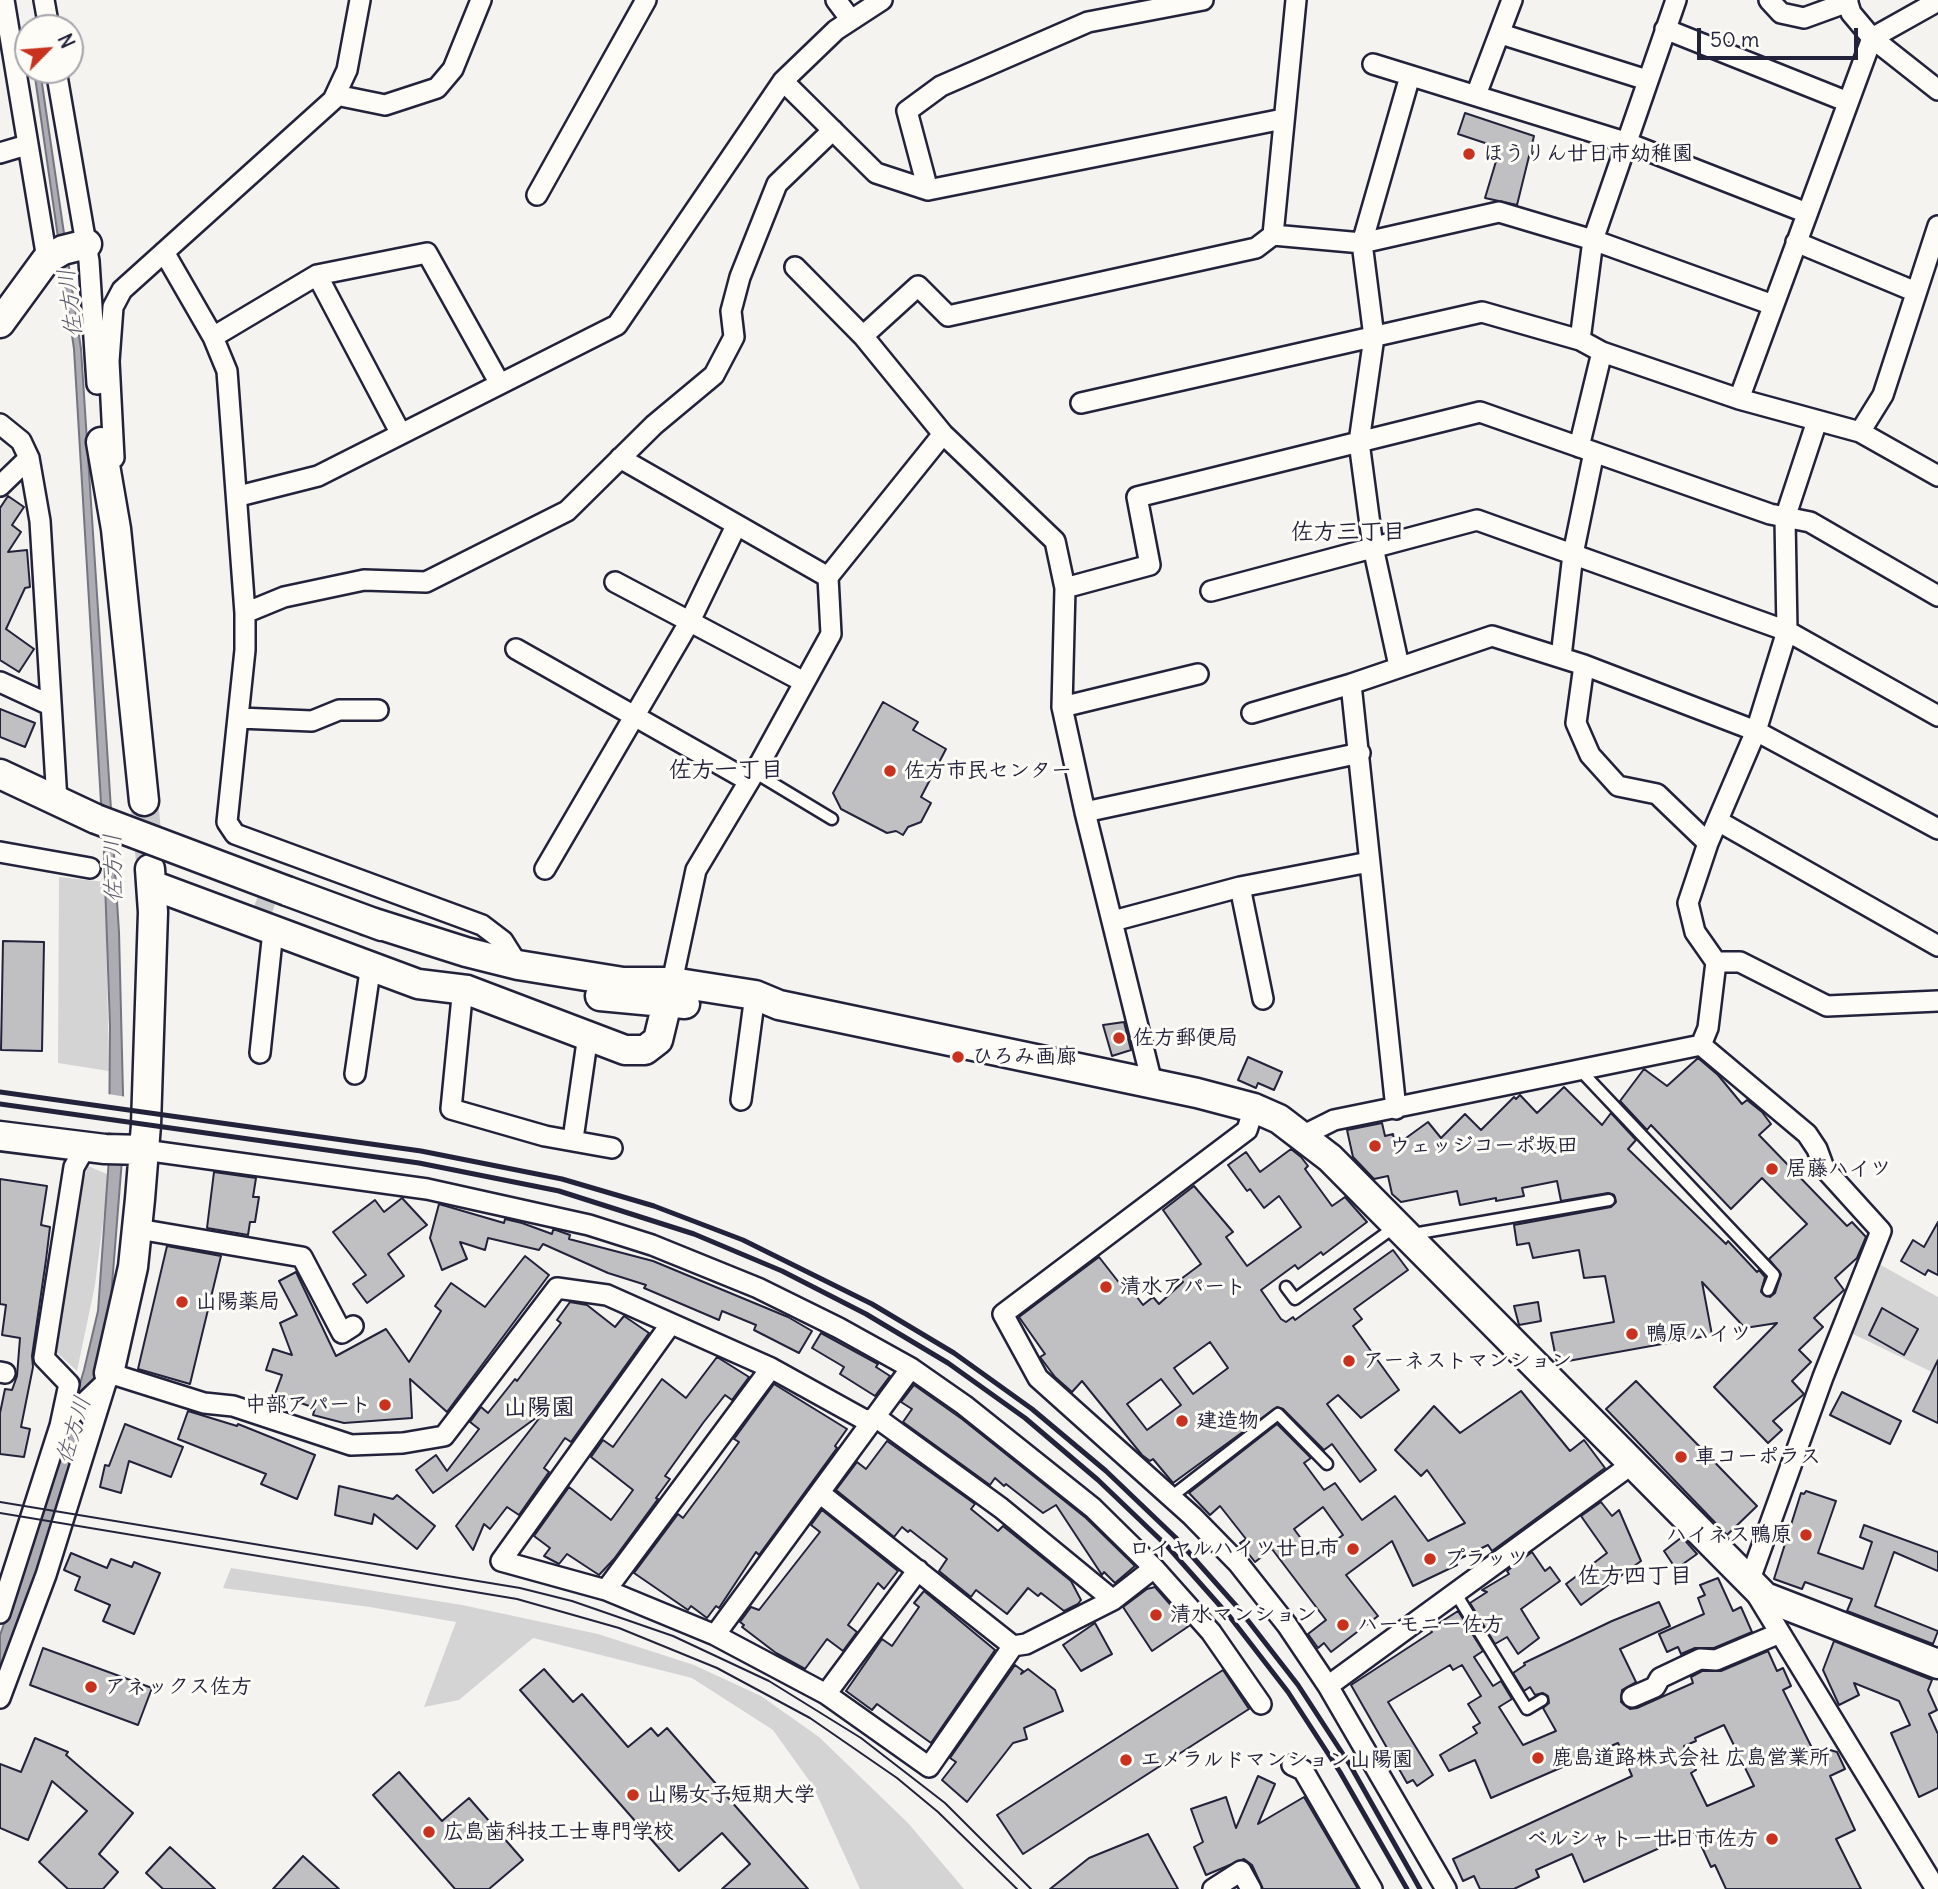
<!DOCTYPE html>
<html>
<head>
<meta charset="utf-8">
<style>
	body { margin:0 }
	#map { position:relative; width:1938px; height:1889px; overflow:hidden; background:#f4f3ef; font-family:Delius,sans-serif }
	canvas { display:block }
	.north { position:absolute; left:14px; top:14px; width:70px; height:70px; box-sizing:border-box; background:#fdfcf7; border:2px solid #a5a5ac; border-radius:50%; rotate:65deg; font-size:19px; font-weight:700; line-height:28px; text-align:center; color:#22223b }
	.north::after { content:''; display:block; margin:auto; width:24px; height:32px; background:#c8321e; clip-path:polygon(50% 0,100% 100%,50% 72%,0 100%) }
	.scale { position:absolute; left:1697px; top:28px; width:161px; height:32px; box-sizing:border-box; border:4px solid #22223b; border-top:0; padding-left:9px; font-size:21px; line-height:24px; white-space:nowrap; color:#22223b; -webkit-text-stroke:5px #fdfcf7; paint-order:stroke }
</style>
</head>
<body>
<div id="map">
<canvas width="1938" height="1889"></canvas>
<div class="north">N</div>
<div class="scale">50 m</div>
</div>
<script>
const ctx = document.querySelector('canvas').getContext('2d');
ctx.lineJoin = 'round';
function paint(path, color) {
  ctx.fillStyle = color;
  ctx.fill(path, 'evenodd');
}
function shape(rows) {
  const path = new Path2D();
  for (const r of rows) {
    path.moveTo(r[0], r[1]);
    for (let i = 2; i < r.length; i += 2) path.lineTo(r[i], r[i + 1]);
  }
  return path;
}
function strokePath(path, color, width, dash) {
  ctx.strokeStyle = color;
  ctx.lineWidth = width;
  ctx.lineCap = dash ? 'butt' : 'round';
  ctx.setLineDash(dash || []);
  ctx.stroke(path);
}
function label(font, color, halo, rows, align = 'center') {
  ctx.font = font + ' Delius,"Klee One",sans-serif';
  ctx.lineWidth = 6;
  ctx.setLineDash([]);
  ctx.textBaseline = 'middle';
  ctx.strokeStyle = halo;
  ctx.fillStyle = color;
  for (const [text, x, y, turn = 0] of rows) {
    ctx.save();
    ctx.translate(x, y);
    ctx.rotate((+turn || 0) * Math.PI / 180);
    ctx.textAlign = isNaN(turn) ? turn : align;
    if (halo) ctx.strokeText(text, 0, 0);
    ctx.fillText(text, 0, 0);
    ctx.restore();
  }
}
paint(shape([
	[59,877,105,882,109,1071,58,1063],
	[88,1166,109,1175,95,1285,77,1371,55,1351,82,1186],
	[1879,1264,1938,1297,1938,1375,1851,1333],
	[231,1568,462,1605,598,1634,694,1665,761,1696,819,1737,908,1823,964,1889,860,1889,813,1786,773,1730,692,1678,533,1638,459,1700,424,1707,456,1622,370,1607,223,1588]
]), '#d5d4d5');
const water = shape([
	[34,70,40,70,81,349,119,932,124,1134,110,1310,97,1378,38,1570,0,1672,0,1635,35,1537,84,1370,98,1311,109,1158,110,1026,104,853,74,349,34,70]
]);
paint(water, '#acacb2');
strokePath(water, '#757582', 2);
paint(shape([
	[108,1094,127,1097,128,1135,106,1132]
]), '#f4f3ef');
const building = shape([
	[1465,113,1534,136,1517,205,1485,198,1500,148,1458,134,1465,113],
	[8,496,24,507,12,525,21,532,8,552,27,550,30,587,25,588,6,629,34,649,19,672,0,660,0,508,8,496],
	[883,702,918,722,913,730,946,749,921,797,931,803,921,822,908,827,903,835,896,831,887,833,841,809,833,793,883,702],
	[0,709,35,723,25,747,0,737,0,709],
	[3,941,44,942,42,1051,1,1050,3,941],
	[1124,1022,1131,1050,1112,1056,1103,1025,1124,1022],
	[1248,1057,1282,1072,1274,1090,1258,1083,1256,1088,1238,1080,1248,1057],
	[1698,1058,1718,1075,1742,1104,1747,1100,1762,1112,1771,1124,1759,1135,1847,1226,1852,1222,1866,1237,1857,1258,1835,1278,1844,1290,1814,1318,1823,1327,1799,1350,1811,1362,1792,1381,1804,1394,1773,1421,1782,1430,1768,1443,1714,1387,1777,1323,1745,1328,1702,1282,1712,1335,1557,1363,1551,1333,1614,1322,1605,1276,1584,1278,1579,1250,1533,1258,1529,1243,1517,1245,1514,1225,1611,1207,1616,1202,1614,1195,1608,1193,1561,1201,1557,1181,1522,1188,1524,1196,1496,1201,1496,1198,1460,1205,1457,1191,1401,1202,1392,1194,1388,1176,1374,1179,1353,1157,1347,1130,1382,1123,1385,1136,1393,1134,1395,1146,1428,1122,1441,1138,1465,1114,1481,1130,1514,1097,1516,1099,1520,1095,1537,1113,1564,1087,1602,1125,1611,1113,1636,1140,1628,1149,1726,1244,1728,1241,1757,1272,1759,1270,1765,1277,1761,1292,1770,1297,1775,1293,1781,1274,1769,1259,1807,1224,1762,1178,1731,1209,1651,1125,1647,1130,1620,1101,1644,1069,1667,1086,1698,1058],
	[1291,1149,1301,1157,1308,1166,1305,1169,1332,1206,1345,1197,1367,1222,1323,1255,1321,1252,1298,1269,1295,1265,1261,1290,1281,1319,1286,1322,1293,1317,1295,1320,1393,1250,1408,1270,1354,1309,1362,1319,1353,1326,1399,1390,1361,1418,1338,1395,1327,1404,1376,1470,1360,1482,1332,1444,1324,1450,1283,1409,1277,1407,1173,1483,1153,1459,1150,1461,1142,1455,1082,1381,1072,1392,1055,1377,1040,1357,1045,1354,1019,1317,1099,1257,1124,1289,1128,1285,1143,1305,1153,1297,1159,1304,1183,1282,1181,1279,1201,1264,1163,1210,1194,1186,1233,1232,1226,1237,1247,1266,1301,1227,1279,1196,1264,1208,1250,1189,1247,1191,1228,1165,1246,1152,1260,1172,1291,1149],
	[1210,1342,1228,1368,1193,1394,1174,1368,1210,1342],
	[1161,1379,1181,1405,1147,1430,1127,1404,1161,1379],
	[214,1172,256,1178,253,1197,259,1197,255,1222,250,1222,248,1235,207,1228,214,1172],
	[0,1179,47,1186,41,1225,50,1227,46,1260,32,1356,33,1367,21,1427,30,1429,24,1457,0,1454,0,1413,5,1389,12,1390,17,1376,20,1338,2,1335,6,1305,0,1304,0,1179],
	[402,1198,427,1225,388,1254,404,1276,367,1303,353,1284,366,1275,333,1232,375,1200,384,1212,402,1198],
	[439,1204,504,1223,505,1219,522,1223,552,1234,553,1230,556,1230,570,1235,569,1239,653,1261,788,1317,812,1331,799,1353,754,1330,756,1325,722,1311,719,1320,644,1288,646,1285,608,1273,543,1244,539,1250,488,1238,485,1250,460,1242,467,1259,442,1270,430,1238,439,1204],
	[1938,1222,1938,1275,1928,1270,1925,1275,1901,1261,1913,1240,1924,1247,1938,1222],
	[167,1246,221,1256,190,1384,138,1369,167,1246],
	[525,1256,549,1275,447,1412,410,1379,412,1418,344,1423,313,1415,315,1408,275,1394,282,1375,266,1370,273,1349,292,1355,280,1323,297,1315,279,1281,296,1272,336,1356,386,1329,409,1362,441,1311,435,1306,451,1283,485,1307,525,1256],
	[570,1302,587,1305,615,1327,624,1316,649,1333,571,1442,565,1438,544,1468,549,1472,519,1515,507,1507,490,1529,484,1524,473,1550,456,1526,544,1412,433,1493,416,1470,436,1455,447,1471,479,1429,470,1422,481,1407,488,1413,515,1379,517,1381,561,1323,557,1320,570,1302],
	[1538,1302,1541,1321,1519,1325,1514,1306,1538,1302],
	[1882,1308,1918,1329,1904,1355,1869,1335,1882,1308],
	[821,1333,878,1364,876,1367,890,1376,875,1396,840,1374,844,1367,812,1348,821,1333],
	[717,1357,749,1377,732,1400,725,1395,703,1423,665,1476,670,1479,656,1498,658,1499,614,1559,599,1575,567,1554,559,1564,544,1556,550,1548,534,1536,569,1487,611,1520,633,1490,591,1457,603,1440,613,1447,662,1379,686,1398,717,1357],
	[1938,1360,1938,1423,1913,1411,1938,1360],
	[1636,1381,1757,1506,1727,1535,1606,1409,1636,1381],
	[774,1384,847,1429,835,1446,837,1448,759,1555,756,1552,719,1608,716,1606,707,1618,691,1606,688,1610,634,1573,678,1514,683,1518,718,1471,739,1442,734,1439,774,1384],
	[914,1385,962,1419,1086,1518,1135,1566,1115,1583,1104,1572,1102,1575,1056,1505,1043,1513,1006,1484,1004,1486,995,1478,990,1485,903,1422,912,1409,901,1402,914,1385],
	[1521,1391,1570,1451,1584,1440,1605,1468,1492,1551,1488,1545,1455,1561,1457,1565,1413,1586,1392,1541,1346,1575,1378,1616,1331,1652,1324,1643,1318,1648,1308,1634,1326,1620,1272,1549,1255,1562,1240,1543,1246,1539,1220,1506,1210,1515,1189,1493,1277,1424,1311,1458,1304,1463,1324,1490,1335,1483,1362,1520,1395,1496,1428,1541,1465,1523,1427,1470,1421,1476,1395,1450,1434,1406,1460,1433,1521,1391],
	[1323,1507,1343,1535,1314,1556,1294,1529,1323,1507],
	[1842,1392,1901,1421,1890,1444,1830,1415,1842,1392],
	[188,1411,237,1426,238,1424,315,1455,297,1499,261,1484,266,1474,178,1439,188,1411],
	[125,1424,183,1447,171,1477,129,1461,121,1493,100,1487,105,1465,109,1466,125,1424],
	[887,1441,975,1504,971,1509,998,1531,1003,1526,1071,1581,1081,1600,1078,1604,1064,1611,1041,1593,1038,1596,1028,1588,1007,1614,976,1590,971,1597,939,1571,947,1559,910,1530,908,1532,902,1527,894,1537,836,1490,857,1462,866,1469,887,1441],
	[339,1486,393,1499,397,1495,435,1526,417,1549,374,1514,372,1524,335,1515,339,1486],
	[1806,1491,1836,1501,1818,1553,1863,1569,1872,1542,1860,1537,1864,1525,1938,1552,1938,1571,1894,1552,1875,1606,1938,1631,1933,1644,1847,1611,1852,1599,1805,1582,1802,1589,1774,1579,1801,1493,1804,1494,1806,1491],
	[1601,1502,1612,1516,1619,1510,1641,1561,1581,1605,1566,1584,1607,1553,1581,1516,1601,1502],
	[822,1510,898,1571,884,1589,878,1583,848,1625,857,1632,843,1651,827,1639,805,1669,776,1653,742,1627,744,1625,740,1622,751,1607,759,1610,820,1532,811,1525,822,1510],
	[1682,1537,1697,1554,1676,1569,1664,1551,1682,1537],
	[1532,1552,1545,1571,1550,1567,1560,1581,1521,1609,1539,1638,1518,1654,1507,1637,1495,1644,1470,1603,1487,1592,1482,1590,1509,1574,1507,1571,1532,1552],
	[71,1553,107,1568,111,1559,132,1567,134,1562,160,1573,134,1634,103,1621,110,1605,75,1590,80,1577,64,1570,71,1553],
	[1718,1578,1733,1611,1741,1607,1752,1632,1714,1648,1695,1648,1681,1654,1678,1647,1667,1652,1659,1634,1704,1614,1698,1598,1705,1595,1700,1585,1718,1578],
	[1155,1587,1189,1626,1152,1651,1123,1607,1147,1589,1155,1587],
	[924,1591,995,1650,931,1743,877,1704,872,1710,846,1691,882,1639,892,1646,919,1607,914,1603,924,1591],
	[1659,1602,1670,1626,1620,1649,1636,1682,1622,1690,1621,1702,1630,1709,1637,1708,1693,1683,1691,1677,1702,1671,1721,1671,1768,1651,1777,1671,1783,1668,1791,1686,1783,1690,1816,1756,1830,1750,1837,1752,1845,1769,1830,1776,1855,1830,1836,1839,1861,1889,1726,1889,1715,1865,1711,1867,1695,1832,1584,1882,1572,1854,1536,1870,1539,1877,1514,1889,1480,1889,1474,1876,1463,1881,1453,1859,1632,1776,1618,1743,1491,1798,1475,1760,1449,1771,1440,1755,1477,1733,1473,1727,1480,1723,1468,1704,1481,1696,1462,1665,1453,1670,1450,1665,1388,1702,1433,1775,1417,1786,1413,1780,1407,1783,1351,1685,1432,1632,1430,1629,1458,1611,1483,1651,1474,1657,1493,1686,1501,1681,1512,1699,1499,1707,1523,1745,1556,1731,1543,1708,1549,1703,1548,1696,1543,1693,1535,1695,1530,1687,1524,1691,1513,1673,1525,1665,1524,1663,1612,1621,1659,1602],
	[1724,1725,1754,1786,1707,1806,1691,1773,1696,1770,1684,1746,1696,1741,1695,1738,1724,1725],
	[1095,1623,1112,1654,1081,1671,1063,1645,1095,1623],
	[1834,1641,1932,1680,1928,1690,1937,1710,1929,1714,1938,1734,1938,1788,1919,1797,1891,1733,1910,1725,1899,1701,1854,1683,1859,1695,1839,1705,1823,1670,1834,1641],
	[43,1648,152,1688,138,1725,30,1685,43,1648],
	[1015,1665,1023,1671,1021,1674,1028,1669,1055,1690,1063,1711,1024,1728,1027,1739,1013,1743,967,1802,942,1780,956,1762,950,1758,1015,1665],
	[544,1669,573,1702,582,1694,628,1747,651,1728,658,1736,667,1728,808,1889,722,1889,750,1864,722,1833,679,1871,520,1690,544,1669],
	[1223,1670,1249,1709,1023,1854,997,1815,1223,1670],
	[35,1738,68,1752,66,1755,133,1813,99,1854,118,1872,103,1889,68,1889,39,1862,87,1811,52,1781,28,1840,0,1828,0,1764,21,1772,35,1738],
	[399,1772,442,1821,469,1798,523,1860,489,1889,455,1889,373,1795,399,1772],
	[1258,1776,1275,1784,1258,1824,1304,1797,1358,1889,1263,1889,1252,1865,1244,1859,1206,1875,1194,1847,1203,1842,1191,1809,1226,1797,1236,1828,1258,1776],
	[1148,1834,1178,1889,1050,1889,1089,1858,1148,1834],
	[170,1847,215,1889,163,1889,146,1873,170,1847],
	[303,1856,339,1889,273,1889,303,1856]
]);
paint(building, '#c0bfc2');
strokePath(building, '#22223b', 2);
strokePath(shape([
	[260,918,281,860]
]), '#cac9cb', 19, [19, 10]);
strokePath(shape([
	[144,801,150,861]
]), '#cac9cb', 28, [28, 14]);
const lane = shape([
	[754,772,832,819],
	[1581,1071,1774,1275,1768,1290],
	[1413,1234,1609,1200],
	[1286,1287,1295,1299,1396,1226],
	[1171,1497,1278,1414,1327,1464],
	[1456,1594,1527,1709,1542,1700]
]);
const street = shape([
	[4,0,47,259],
	[44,0,49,28],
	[836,0,851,20],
	[1769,0,1781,13,1804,18,1848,2],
	[1847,0,1851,13,1872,38,1938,90],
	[1665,29,1848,102],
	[1501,34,1647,80],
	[1373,64,1625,142,1807,213],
	[56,70,89,261,97,384],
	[783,81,876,173,928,190,1283,119],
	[336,95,385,105,437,88,453,69,481,0],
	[1476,95,1512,0],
	[0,153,20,147],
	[928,190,907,111,941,86,1088,22,1203,0],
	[537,195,646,0],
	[1273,235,1362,243,1499,212,1593,240,1773,305],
	[1796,242,1916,292],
	[164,252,213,337,227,371,245,613,245,650,227,822,235,834,482,925,503,941,518,965],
	[795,267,863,336,943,434,1055,541,1065,588,1062,707,1085,812,1152,1083],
	[317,275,401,434],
	[863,336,918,286,948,316,1256,248,1273,235,1296,0],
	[213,337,317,275,427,253,500,384],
	[1580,340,1593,240,1676,0],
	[1739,399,1872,38,1938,1],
	[1081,403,1482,312,1580,340,1602,352,1739,399,1860,432,1938,476],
	[0,424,21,441,29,458,40,521,57,801],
	[1860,432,1883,395,1938,226],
	[1579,447,1602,352],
	[114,458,109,361,113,307,122,290,333,100,347,70,360,0],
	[620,458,828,577],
	[0,486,29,458],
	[239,496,318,476,617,325,783,81,836,30,882,0],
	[615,582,804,682],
	[1065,588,1150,565,1137,497,1480,412,1770,514,1810,522,1938,596],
	[1211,591,1477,520,1787,631,1938,716],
	[245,613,284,597,364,580,426,582,567,511,654,425,714,375,734,337,731,311,740,277,777,184,833,130],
	[516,649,749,781],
	[1561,657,1573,554,1594,452],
	[1584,665,1576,723,1590,755,1618,786,1657,794,1708,843],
	[1399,666,1373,547,1359,442,1374,337,1362,243,1410,76],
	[0,682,50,705],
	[1351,684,1396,1109],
	[1062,707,1198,674],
	[1252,713,1351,684,1492,636,1584,665,1756,731,1938,829],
	[239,718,312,721,339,710,378,710],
	[1085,812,1360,753],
	[1718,821,1938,946],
	[0,852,90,868],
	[545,869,690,621,736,526],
	[1240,887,1263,999],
	[1113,921,1240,887,1369,862],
	[1716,962,1740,962,1827,1006,1938,1001],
	[672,982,696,870,760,763,831,634,828,577,943,434],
	[467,990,462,997,451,1109,545,1136,612,1148],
	[1701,1045,1807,1134,1817,1149,1824,1168,1881,1231,1823,1377,1749,1582,1936,1889],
	[260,1053,273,931],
	[355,1074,369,978,368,966],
	[741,1100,755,995],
	[1254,1108,1247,1130,1003,1314,1038,1378,1192,1516,1238,1563,1287,1625,1328,1686,1446,1889],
	[1304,1135,1334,1120,1701,1045,1708,1028,1716,962,1695,932,1688,903,1708,843,1756,731,1787,631,1785,518,1817,421],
	[573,1139,588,1035],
	[144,1150,427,1189,589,1225,652,1245,758,1288,839,1328,911,1368,964,1405,1093,1508,1154,1568,1211,1632,1261,1704],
	[138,1229,302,1257,342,1333,353,1326],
	[670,1325,501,1561,606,1590,715,1635,826,1694,929,1767,1013,1646,1026,1644,1113,1600,1154,1568],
	[0,1372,5,1373],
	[109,1373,204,1403,233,1406,351,1445,403,1443,444,1436,557,1288,607,1295,771,1368,865,1420,877,1418,1001,1508,1113,1600],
	[60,1426,69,1384,44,1358,74,1167,86,1146],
	[821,1494,1013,1646],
	[606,1590,771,1368],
	[0,1613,60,1426,104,1384],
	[715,1635,911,1368],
	[1328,1686,1632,1464],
	[826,1694,918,1570],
	[1632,1697,1655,1687,1660,1678,1700,1659,1716,1660,1780,1633],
	[0,1698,46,1575,109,1373],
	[1292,1765,1303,1770,1372,1889],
	[1213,1889,1241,1871,1251,1889]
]);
const secondary = shape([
	[0,323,46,260,63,250,87,244],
	[101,442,116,529,144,801],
	[0,774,96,819],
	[152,885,418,984,467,990,625,1050,645,1050,658,1040,672,982],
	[287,891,382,926],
	[365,920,466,952,518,965,623,982,672,982,755,995,779,1005,1197,1093,1254,1108,1279,1119,1330,1158,1765,1597,1938,1664],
	[600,996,685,1004],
	[0,1136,105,1149,144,1150],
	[109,1373,133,1267,140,1199,146,1125,153,912,150,869]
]);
strokePath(lane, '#22223b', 15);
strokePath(street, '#22223b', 24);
strokePath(secondary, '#22223b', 33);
strokePath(lane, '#fdfcf7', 10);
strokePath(street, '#fdfcf7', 19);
strokePath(secondary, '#fdfcf7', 28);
strokePath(shape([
	[0,1502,520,1588,572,1601,673,1636,769,1681,861,1738,945,1803,1031,1889],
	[0,1513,517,1599,619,1628,717,1668,810,1718,897,1778,938,1812,1017,1889]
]), '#22223b', 2);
strokePath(shape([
	[0,1092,421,1151,562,1179,654,1206,743,1240,872,1304,954,1353,1032,1409,1106,1471,1175,1537,1239,1609,1298,1685,1350,1765,1420,1889],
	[0,1104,419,1163,559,1191,694,1234,782,1271,866,1314,948,1363,1025,1418,1098,1480,1167,1546,1230,1617,1288,1692,1340,1772,1407,1889]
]), '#22223b', 5);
const secondaryBridge = shape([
	[96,819,287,891]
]);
strokePath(secondaryBridge, '#22223b', 33, []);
strokePath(secondaryBridge, '#fdfcf7', 28);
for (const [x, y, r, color] of [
	[1469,154,7,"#c8321e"],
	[890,771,7,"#c8321e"],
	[1119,1038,7,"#c8321e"],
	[958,1057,7,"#c8321e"],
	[1375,1146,7,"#c8321e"],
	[1772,1169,7,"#c8321e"],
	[1106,1287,7,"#c8321e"],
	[182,1302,7,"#c8321e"],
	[1632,1334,7,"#c8321e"],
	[1349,1361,7,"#c8321e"],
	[385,1405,7,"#c8321e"],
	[1182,1421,7,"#c8321e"],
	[1681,1457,7,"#c8321e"],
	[1806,1535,7,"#c8321e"],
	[1353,1549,7,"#c8321e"],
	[1430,1559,7,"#c8321e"],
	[1156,1615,7,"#c8321e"],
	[1343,1625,7,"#c8321e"],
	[91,1687,7,"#c8321e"],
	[1538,1758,7,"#c8321e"],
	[1126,1760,7,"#c8321e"],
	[633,1795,7,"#c8321e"],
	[429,1832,7,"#c8321e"],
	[1772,1839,7,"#c8321e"]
]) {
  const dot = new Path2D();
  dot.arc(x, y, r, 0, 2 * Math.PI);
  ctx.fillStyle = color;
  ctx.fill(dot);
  strokePath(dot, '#fdfcf7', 2.5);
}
label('bold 21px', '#22223b', '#fdfcf7', [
	["ほうりん廿日市幼稚園",1483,154],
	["佐方市民センター",904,771],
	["佐方郵便局",1133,1038],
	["ひろみ画廊",972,1057],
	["ウェッジコーポ坂田",1389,1146],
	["居藤ハイツ",1786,1169],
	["清水アパート",1120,1287],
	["山陽薬局",196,1302],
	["鴨原ハイツ",1646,1334],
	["アーネストマンション",1363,1361],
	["中部アパート",371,1405,"right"],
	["建造物",1196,1421],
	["車コーポラス",1695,1457],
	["ハイネス鴨原",1792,1535,"right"],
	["ロイヤルハイツ廿日市",1339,1549,"right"],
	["プラッツ",1444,1559],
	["清水マンション",1170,1615],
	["ハーモニー佐方",1357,1625],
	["アネックス佐方",105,1687],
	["鹿島道路株式会社 広島営業所",1552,1758],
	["エメラルドマンション山陽園",1140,1760],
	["山陽女子短期大学",647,1795],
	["広島歯科技工士専門学校",443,1832],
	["ベルシャトー廿日市佐方",1758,1839,"right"]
], 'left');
label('italic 23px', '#59596b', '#fdfcf7', [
	["佐方川",71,303,-97],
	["佐方川",114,868,-91],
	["佐方川",74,1430,-73]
]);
label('bold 23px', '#22223b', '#fdfcf7', [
	["佐方三丁目",1348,532],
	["佐方一丁目",726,770],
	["佐方四丁目",1635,1576]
]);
label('bold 24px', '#22223b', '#fdfcf7', [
	["山陽園",539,1408]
]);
</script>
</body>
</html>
